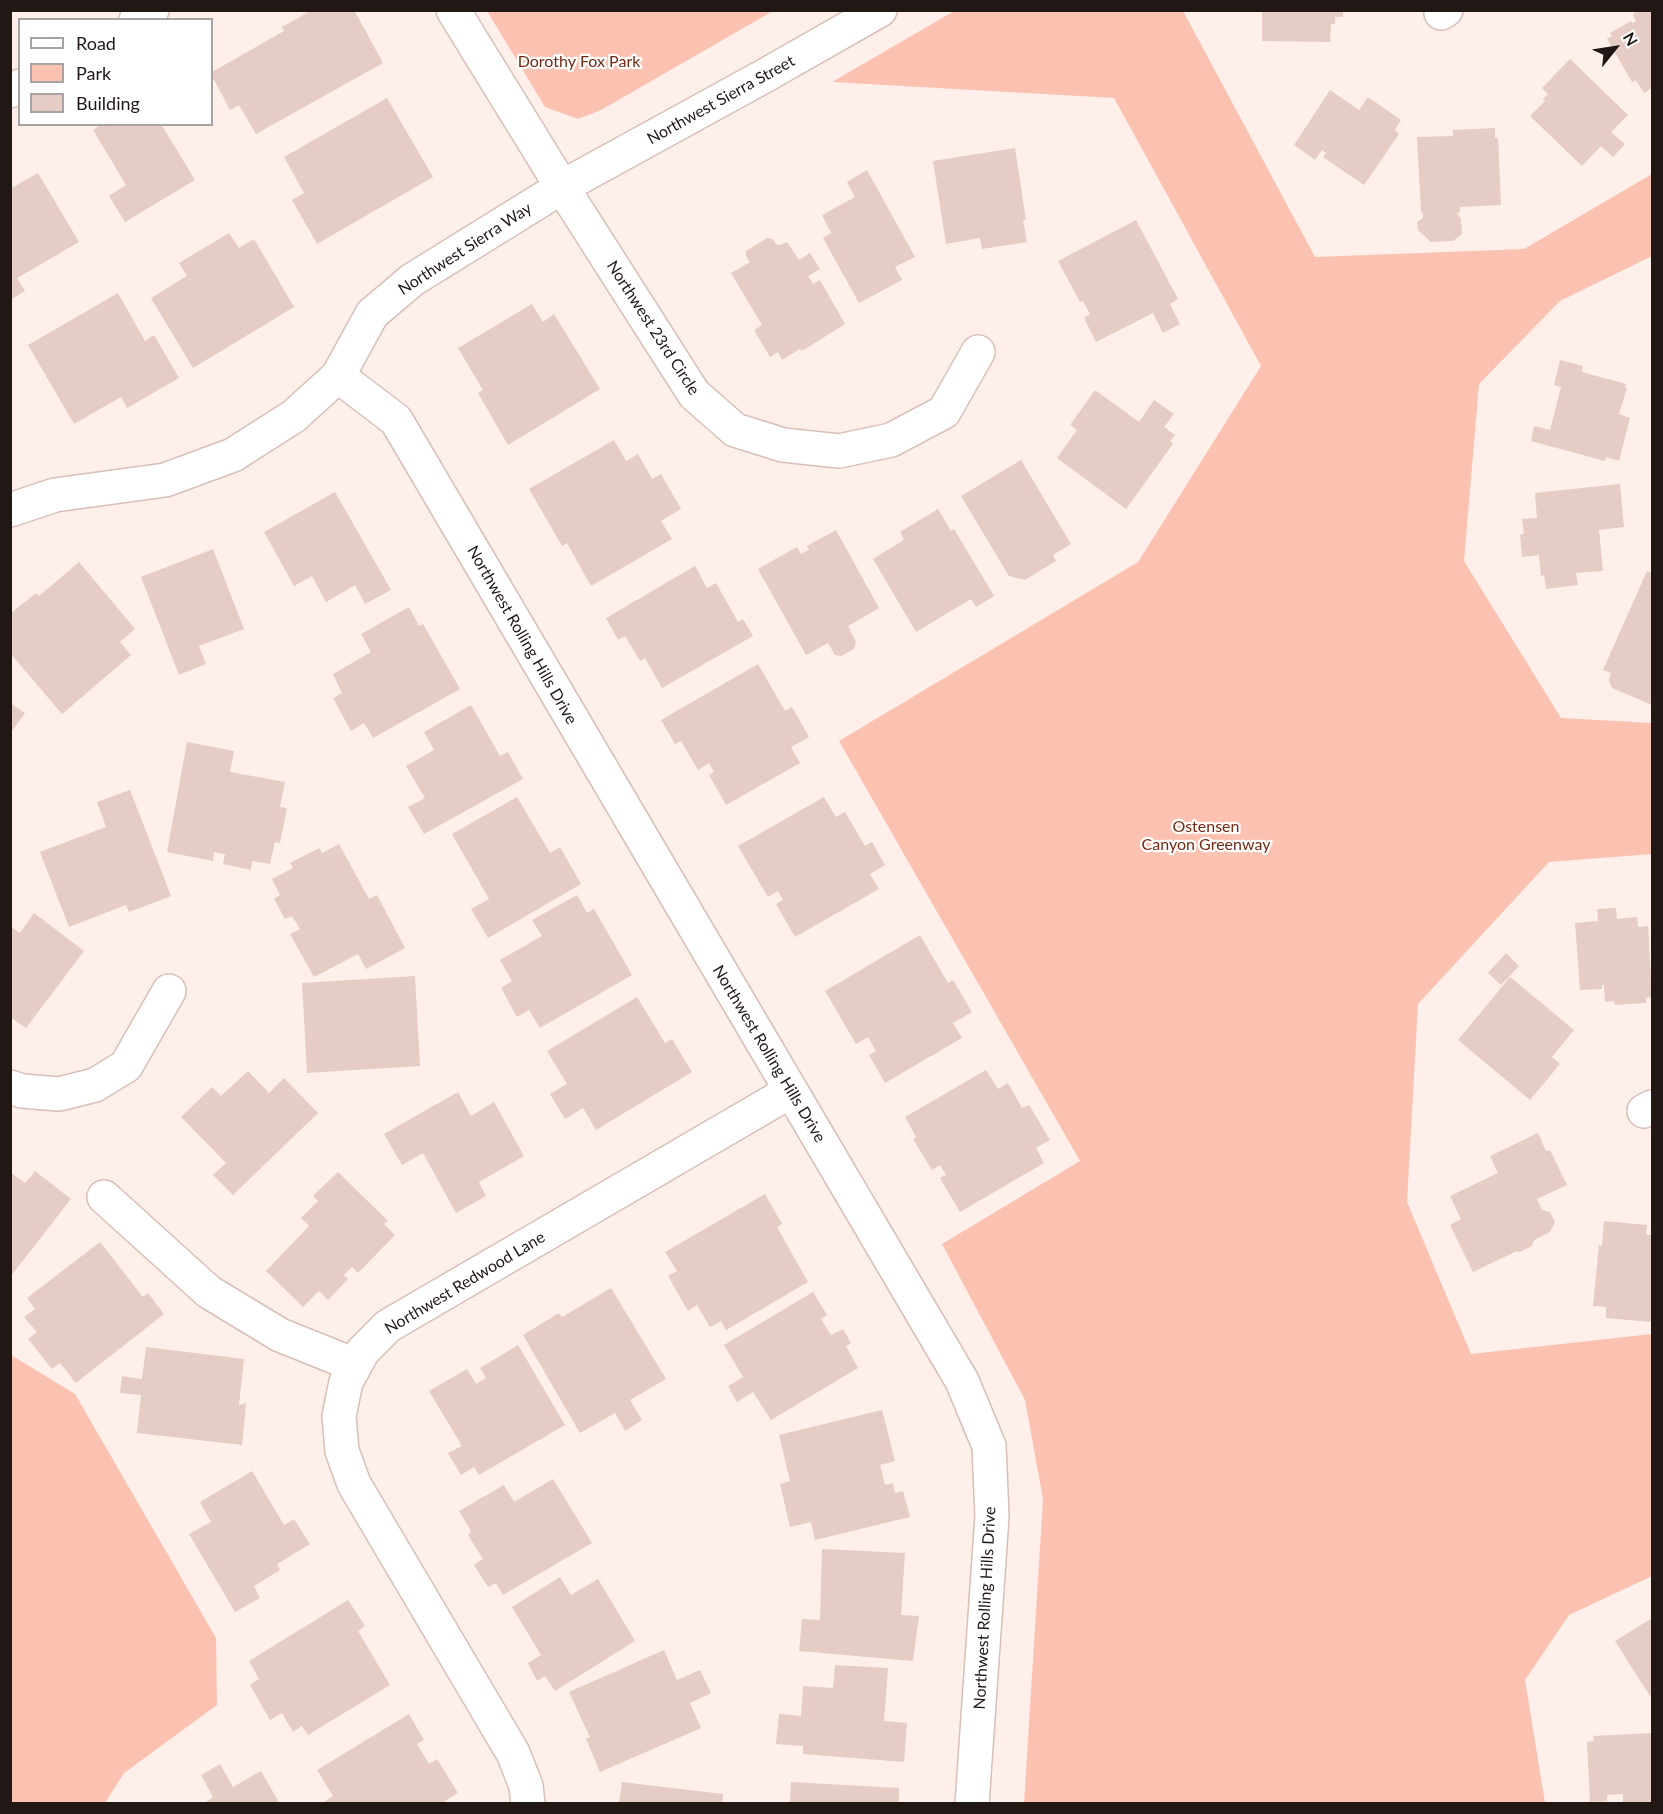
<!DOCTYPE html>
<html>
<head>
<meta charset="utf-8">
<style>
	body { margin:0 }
	#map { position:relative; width:1663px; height:1814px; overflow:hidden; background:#feefea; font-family:Lato,sans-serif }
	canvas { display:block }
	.frame { position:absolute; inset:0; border:12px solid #211816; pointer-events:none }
	.legend { position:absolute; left:18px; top:18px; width:195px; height:108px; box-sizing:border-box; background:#fff; border:2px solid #a6a3a2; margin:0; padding:8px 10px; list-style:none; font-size:18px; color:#211816 }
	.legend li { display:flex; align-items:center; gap:12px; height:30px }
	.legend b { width:30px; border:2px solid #a6a3a2 }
	.north { position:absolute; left:1585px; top:18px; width:60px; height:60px; -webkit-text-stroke:4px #fff; paint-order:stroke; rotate:60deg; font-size:16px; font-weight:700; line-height:24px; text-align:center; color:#211816 }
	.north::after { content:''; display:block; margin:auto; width:21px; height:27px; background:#211816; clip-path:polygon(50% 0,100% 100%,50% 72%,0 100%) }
</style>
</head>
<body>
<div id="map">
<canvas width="1663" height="1814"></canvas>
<div class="frame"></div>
<ul class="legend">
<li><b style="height:8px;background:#fff"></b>Road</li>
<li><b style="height:16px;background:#fcc2b1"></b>Park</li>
<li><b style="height:16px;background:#e5ccc4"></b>Building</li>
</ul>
<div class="north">N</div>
</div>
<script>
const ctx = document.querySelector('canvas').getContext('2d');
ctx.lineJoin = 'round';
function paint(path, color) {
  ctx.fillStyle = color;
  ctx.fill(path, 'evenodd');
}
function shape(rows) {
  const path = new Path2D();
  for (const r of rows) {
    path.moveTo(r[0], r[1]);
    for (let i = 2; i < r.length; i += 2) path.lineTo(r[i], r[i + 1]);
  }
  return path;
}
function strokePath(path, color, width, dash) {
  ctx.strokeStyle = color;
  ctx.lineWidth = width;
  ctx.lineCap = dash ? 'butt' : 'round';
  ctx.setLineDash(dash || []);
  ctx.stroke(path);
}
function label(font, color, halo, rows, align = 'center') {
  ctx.font = font + ' Lato,sans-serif';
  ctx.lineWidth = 4.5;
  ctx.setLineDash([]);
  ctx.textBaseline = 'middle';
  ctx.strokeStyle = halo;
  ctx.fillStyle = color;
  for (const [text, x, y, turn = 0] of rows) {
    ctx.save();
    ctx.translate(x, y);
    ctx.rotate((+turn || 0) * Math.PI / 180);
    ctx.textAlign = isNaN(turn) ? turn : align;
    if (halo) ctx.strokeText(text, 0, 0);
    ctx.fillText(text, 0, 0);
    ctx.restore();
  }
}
paint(shape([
	[487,11,773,11,601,110,578,119,545,107],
	[954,11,1183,11,1315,257,1524,249,1652,174,1652,256,1560,301,1479,384,1464,561,1561,718,1652,723,1652,854,1549,862,1418,1004,1407,1202,1471,1354,1652,1334,1652,1576,1569,1615,1525,1680,1545,1803,1024,1803,1043,1499,1025,1400,942,1244,1080,1161,839,741,1138,562,1261,366,1114,98,832,82],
	[11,1355,75,1394,216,1638,217,1705,124,1773,105,1803,11,1803]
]), '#fcc2b1');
paint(shape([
	[312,10,354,10,383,63,256,134,239,105,230,110,212,76,212,72,284,31,282,27],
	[1262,10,1343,10,1343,17,1335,17,1335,24,1331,24,1330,42,1262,41],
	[1634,10,1652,10,1652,88,1644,93,1636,80,1632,82,1607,39,1612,36,1610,33,1631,21,1632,23,1636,21,1633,15,1635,13],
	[1570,59,1628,115,1611,132,1625,144,1613,157,1601,146,1582,166,1530,116,1545,101,1543,99,1548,94,1542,88],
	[1330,90,1359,110,1368,97,1401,120,1395,130,1399,134,1364,185,1323,157,1326,153,1322,150,1315,160,1294,145],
	[387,98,433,177,317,244,292,200,304,193,284,157],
	[102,124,161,124,195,180,125,222,109,196,126,185,93,130],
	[1495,128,1495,138,1498,138,1501,205,1460,207,1460,212,1457,213,1461,219,1462,234,1453,241,1431,242,1418,230,1417,222,1423,218,1423,213,1421,212,1417,137,1453,136,1453,130],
	[1015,148,1026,220,1023,220,1027,242,982,249,980,238,946,244,933,161],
	[867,170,915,257,895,267,902,280,859,303,823,238,831,233,822,215,855,197,847,182],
	[38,173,79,242,17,278,25,291,10,300,10,189],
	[1136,220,1178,299,1170,304,1180,324,1163,333,1153,313,1096,342,1084,318,1090,314,1083,301,1080,302,1058,261],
	[229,233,239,248,254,239,294,307,193,368,151,298,187,276,179,263],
	[767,238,773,239,776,244,780,245,787,242,799,260,810,253,820,269,808,276,813,284,820,280,845,324,802,351,800,349,782,360,778,352,770,357,754,330,762,325,731,273,750,262,746,256,746,251],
	[118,293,145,341,154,335,179,378,127,408,121,397,74,424,28,345],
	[532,304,543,322,554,314,600,389,508,445,478,393,483,390,458,348],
	[1560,360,1583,366,1582,372,1626,384,1625,387,1627,388,1619,414,1630,418,1619,461,1606,457,1605,461,1531,441,1534,426,1550,430,1561,387,1554,385],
	[1095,390,1139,422,1154,400,1174,414,1164,427,1175,435,1170,441,1173,444,1126,509,1057,458,1077,430,1070,425],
	[614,440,626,461,638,454,652,479,661,474,681,509,661,521,672,539,591,586,567,543,562,546,529,489],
	[1021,460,1071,544,1053,555,1056,561,1025,580,1009,576,961,496],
	[1620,484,1624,527,1599,530,1603,571,1576,573,1578,585,1546,589,1544,575,1541,576,1539,555,1522,557,1520,535,1524,534,1522,519,1537,518,1535,493],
	[335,492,391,590,365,604,355,585,326,602,312,576,294,586,264,532],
	[938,509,951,531,954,529,994,596,976,607,971,599,916,632,873,559,904,540,900,532],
	[836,530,879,608,848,626,856,642,854,649,841,656,835,655,828,643,806,655,758,569,797,547,801,554,809,550,807,546],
	[213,549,244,629,199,646,206,664,179,675,141,577],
	[79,562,135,629,120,642,131,655,62,714,10,653,10,614,36,593,39,596],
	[695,566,707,588,716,583,738,622,743,619,753,636,662,688,645,658,640,661,625,636,618,640,606,618],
	[1647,571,1652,574,1652,705,1612,688,1609,680,1611,673,1603,670],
	[409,607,419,626,423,624,460,689,373,738,364,723,351,731,333,698,342,693,333,674,371,652,361,634],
	[758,664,785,711,792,707,809,737,791,747,800,763,726,805,709,775,714,772,709,763,698,770,681,741,675,744,661,720],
	[10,703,25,713,10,734],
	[471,705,500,756,508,752,523,779,424,834,408,807,425,798,406,766,434,750,424,732],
	[187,742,234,751,230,772,285,782,280,807,287,808,280,843,275,842,270,864,252,861,251,870,223,864,225,854,214,852,213,861,167,852],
	[130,790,171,896,129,912,126,905,69,927,40,852,106,827,97,802],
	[517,797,550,853,560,847,581,884,488,938,471,909,489,899,452,834],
	[824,797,836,817,845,812,865,846,872,842,885,865,870,874,879,889,795,937,776,904,783,900,778,891,768,897,738,846],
	[339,844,369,899,377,895,405,948,366,969,358,954,314,977,290,934,300,929,292,916,285,919,274,899,280,895,272,879,293,868,290,863,319,848,322,853],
	[577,895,587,913,594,909,632,975,540,1028,529,1010,517,1017,501,988,512,981,500,960,542,936,532,920],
	[1616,908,1617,919,1637,917,1638,927,1648,926,1652,997,1646,998,1646,1003,1615,1005,1614,1001,1605,1002,1604,985,1602,985,1602,989,1580,990,1575,923,1598,921,1597,909],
	[34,913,84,951,26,1028,10,1017,10,926,20,933],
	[920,935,948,983,953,980,972,1012,953,1023,962,1038,885,1083,869,1055,876,1051,868,1037,856,1044,825,991],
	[1506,953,1519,966,1501,985,1488,973],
	[415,976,420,1066,307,1073,302,983],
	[1510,977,1574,1030,1552,1057,1560,1064,1530,1100,1458,1040],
	[637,997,665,1043,672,1039,692,1072,596,1130,583,1108,565,1119,550,1094,567,1084,547,1051],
	[986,1070,998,1089,1008,1083,1022,1108,1029,1105,1050,1140,1036,1148,1044,1163,960,1212,940,1178,946,1175,940,1165,932,1170,913,1139,916,1137,905,1117],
	[248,1071,269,1093,284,1078,318,1113,233,1195,213,1175,226,1163,181,1117,212,1087,221,1096],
	[458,1092,471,1116,494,1102,524,1156,479,1182,486,1196,456,1213,423,1153,402,1165,384,1134],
	[1538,1133,1546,1151,1550,1150,1567,1185,1537,1199,1542,1210,1550,1212,1555,1222,1550,1232,1534,1240,1532,1246,1520,1252,1517,1251,1473,1272,1450,1225,1461,1219,1450,1196,1498,1173,1490,1156],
	[35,1171,71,1199,10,1277,10,1172,25,1183],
	[338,1172,388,1221,384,1224,395,1235,358,1273,352,1267,344,1275,348,1279,328,1300,319,1291,303,1307,266,1271,309,1226,301,1218,318,1201,313,1196],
	[765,1194,782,1224,777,1227,808,1282,726,1330,721,1321,710,1327,697,1305,688,1311,668,1276,677,1271,665,1252],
	[1604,1221,1647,1225,1646,1235,1652,1235,1652,1322,1606,1318,1606,1307,1593,1306,1599,1245,1602,1246],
	[100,1242,143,1297,148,1293,164,1314,76,1383,60,1363,52,1369,28,1339,37,1332,24,1317,35,1309,27,1298],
	[611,1288,666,1379,630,1400,642,1420,625,1431,615,1413,580,1433,523,1335,559,1313,562,1317],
	[813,1292,827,1315,821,1319,831,1335,843,1329,851,1343,846,1346,858,1368,771,1420,753,1392,737,1402,728,1386,743,1377,724,1345],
	[518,1345,565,1425,479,1475,474,1467,461,1475,448,1453,462,1446,429,1391,467,1369,476,1384,486,1378,480,1368],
	[146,1347,244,1359,239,1405,246,1403,242,1445,137,1433,141,1395,120,1393,122,1376,142,1379],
	[882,1410,895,1461,880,1465,885,1485,893,1483,895,1493,903,1491,910,1517,815,1540,811,1522,790,1527,780,1484,790,1481,779,1435],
	[252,1471,284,1525,294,1519,310,1544,277,1564,280,1570,254,1586,260,1598,235,1612,189,1534,211,1522,200,1502],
	[553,1479,592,1543,503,1595,496,1583,488,1587,474,1565,483,1559,468,1535,471,1531,459,1511,504,1485,514,1502],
	[822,1549,905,1553,901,1615,919,1616,913,1661,799,1651,802,1619,820,1620],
	[560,1577,571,1595,598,1579,635,1641,555,1691,545,1676,537,1681,528,1663,541,1655,512,1607],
	[348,1600,365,1626,358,1631,390,1685,308,1735,302,1726,293,1732,282,1713,270,1720,250,1685,259,1679,249,1661],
	[1652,1618,1652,1694,1650,1696,1615,1641],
	[664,1650,677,1680,700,1670,711,1693,690,1703,701,1728,600,1772,586,1739,590,1737,569,1692],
	[835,1665,888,1668,884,1721,907,1723,904,1762,803,1754,803,1746,776,1744,779,1714,801,1716,803,1686,833,1688],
	[409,1714,424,1740,417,1744,429,1764,437,1759,458,1793,440,1804,320,1804,333,1796,317,1770],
	[1652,1733,1652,1802,1623,1804,1623,1794,1607,1795,1607,1801,1590,1802,1587,1742,1594,1741,1593,1736],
	[220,1764,233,1787,261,1771,280,1804,203,1804,213,1797,201,1775],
	[622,1782,723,1794,722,1804,619,1804],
	[791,1782,899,1788,899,1804,790,1804]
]), '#e5ccc4');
const minor = shape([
	[453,10,562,187,694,394,735,430,783,445,839,451,891,440,944,412,978,352],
	[1441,13,1446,10],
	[136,20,152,10],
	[10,91,20,86],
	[338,376,396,420,962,1381,989,1446,992,1516,972,1804],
	[10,510,55,495,165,480,233,455,294,416,338,376,372,314,412,280,562,187,766,75,880,10],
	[10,1087,22,1091,59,1094,95,1085,126,1066,169,991],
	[1644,1111,1652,1107],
	[104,1197,209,1292,280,1335,355,1365],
	[528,1804,526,1786,513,1753,354,1484,342,1451,339,1416,346,1382,363,1351,388,1326,791,1091]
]);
strokePath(minor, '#d8bfb7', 36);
strokePath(minor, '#fff', 33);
label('16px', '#722a14', '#fff', [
	["Dorothy Fox Park",579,62],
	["Ostensen",1206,827],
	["Canyon Greenway",1206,845]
]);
label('16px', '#211816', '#fff', [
	["Northwest Sierra Street",721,100,-29],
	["Northwest Sierra Way",465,249,-33],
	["Northwest 23rd Circle",653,328,57],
	["Northwest Rolling Hills Drive",522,635,60],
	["Northwest Rolling Hills Drive",769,1054,59],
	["Northwest Redwood Lane",465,1283,-31],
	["Northwest Rolling Hills Drive",985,1608,-87]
]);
</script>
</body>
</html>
